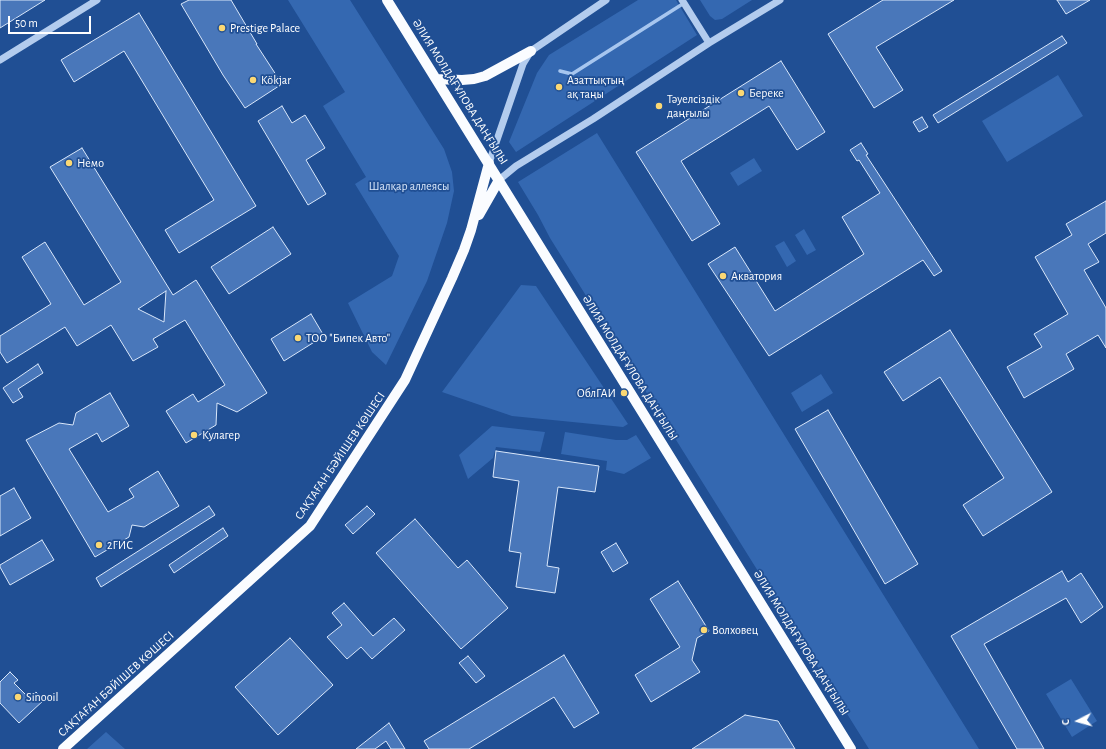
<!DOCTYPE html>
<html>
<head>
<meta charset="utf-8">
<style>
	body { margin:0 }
	#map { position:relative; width:1106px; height:749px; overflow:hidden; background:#204f94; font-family:"Alegreya Sans",sans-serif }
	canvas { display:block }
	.north { position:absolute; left:1058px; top:701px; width:40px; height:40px; -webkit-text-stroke:3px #204f94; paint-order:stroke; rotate:264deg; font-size:11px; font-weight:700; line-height:16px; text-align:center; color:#fff }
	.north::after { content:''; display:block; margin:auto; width:14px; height:18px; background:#fff; clip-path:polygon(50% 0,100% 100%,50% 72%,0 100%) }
	.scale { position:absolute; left:8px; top:16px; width:83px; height:18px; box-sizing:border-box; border:2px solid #fff; border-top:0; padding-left:5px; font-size:12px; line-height:14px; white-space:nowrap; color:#fff; -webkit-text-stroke:3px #204f94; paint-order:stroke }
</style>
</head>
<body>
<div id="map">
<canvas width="1106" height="749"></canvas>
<div class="north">С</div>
<div class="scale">50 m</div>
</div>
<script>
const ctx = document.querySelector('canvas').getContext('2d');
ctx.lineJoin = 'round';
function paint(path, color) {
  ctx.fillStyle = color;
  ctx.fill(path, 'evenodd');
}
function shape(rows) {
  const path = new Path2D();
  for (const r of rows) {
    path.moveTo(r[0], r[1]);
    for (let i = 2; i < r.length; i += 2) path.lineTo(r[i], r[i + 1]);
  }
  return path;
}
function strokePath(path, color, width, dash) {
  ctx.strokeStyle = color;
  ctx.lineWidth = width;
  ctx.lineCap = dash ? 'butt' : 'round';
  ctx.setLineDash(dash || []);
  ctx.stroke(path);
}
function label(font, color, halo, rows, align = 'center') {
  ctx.font = font + ' "Alegreya Sans",sans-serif';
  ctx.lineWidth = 3.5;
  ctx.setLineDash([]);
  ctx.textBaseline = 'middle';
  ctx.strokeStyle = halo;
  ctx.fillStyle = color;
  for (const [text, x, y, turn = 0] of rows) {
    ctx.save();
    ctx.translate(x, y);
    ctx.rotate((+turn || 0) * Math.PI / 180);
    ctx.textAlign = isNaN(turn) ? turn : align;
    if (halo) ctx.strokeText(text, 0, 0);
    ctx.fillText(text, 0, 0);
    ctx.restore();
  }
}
paint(shape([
	[288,0,350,0,444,149,452,172,454,191,447,223,427,281,386,365,372,352,348,303,392,276,399,256,355,184,366,177,323,106,345,92],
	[638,0,676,0,697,35,516,152,509,142,537,73,549,55],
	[700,0,752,0,722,19,715,20,710,16],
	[1058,75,1083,116,1007,162,982,121],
	[597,133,979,749,869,749,550,238,538,215,518,182],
	[754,158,762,171,738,186,730,173],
	[804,229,816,250,807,255,795,235],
	[784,241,796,261,787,267,775,246],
	[521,285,536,286,628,424,623,427,512,416,442,392],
	[821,374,833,393,802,412,791,393],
	[492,426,545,432,540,452,496,447,493,458,468,479,459,455],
	[565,432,616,440,627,440,636,435,651,458,624,474,606,470,607,461,561,454],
	[1071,679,1097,721,1072,737,1046,694],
	[106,732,125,749,87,749]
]), '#3468b1');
strokePath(shape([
	[560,71,572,74,681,5]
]), '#a7c6ef', 3.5);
const building = shape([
	[0,0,45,0,0,28,0,0],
	[189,0,231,0,257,44,256,44,282,84,245,108,223,75,181,4,189,0],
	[883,0,954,0,876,47,903,90,874,108,828,34,883,0],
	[1057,0,1090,0,1066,14,1057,0],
	[139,13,256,206,179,253,165,230,214,200,124,51,74,82,61,60,139,13],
	[1062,36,1067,43,938,123,933,115,1062,36],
	[781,61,825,132,797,150,769,106,681,161,720,224,692,241,636,152,781,61],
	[282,106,292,123,305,115,325,148,306,160,326,194,308,205,258,121,282,106],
	[922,117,928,127,919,132,913,122,922,117],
	[861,143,868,154,866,155,942,271,934,276,923,260,769,356,708,264,735,247,775,311,864,254,842,217,880,193,859,160,857,161,850,150,861,143],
	[82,148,173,295,196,280,267,393,237,412,217,403,216,425,186,443,166,411,193,394,198,402,225,385,185,320,153,339,158,347,133,361,111,325,77,346,65,327,7,363,0,352,0,336,51,304,22,257,45,242,84,305,121,282,50,167,82,148],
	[166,291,164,322,138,309,166,291],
	[1106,201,1106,233,1088,244,1099,262,1084,270,1106,308,1106,348,1098,335,1066,354,1074,369,1024,398,1007,367,1042,347,1034,334,1068,314,1035,257,1072,235,1066,224,1106,201],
	[273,227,291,254,229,294,211,267,273,227],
	[311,314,324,336,284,361,271,339,311,314],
	[950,330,1052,492,983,536,963,505,1004,478,940,377,903,401,884,372,950,330],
	[38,364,43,373,18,389,23,397,13,403,3,388,38,364],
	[110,393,129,426,102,442,97,433,69,449,108,512,134,497,129,489,158,471,179,506,144,527,132,525,129,537,95,557,26,440,59,423,73,425,76,413,110,393],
	[828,410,918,564,885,584,795,429,828,410],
	[496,451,599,466,595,492,558,487,547,566,559,568,555,593,516,587,521,553,509,551,519,481,493,477,496,451],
	[14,488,31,518,0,536,0,496,14,488],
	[209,506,215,515,101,587,96,578,209,506],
	[367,506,375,514,353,534,345,525,367,506],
	[415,519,458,568,467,560,508,608,461,649,376,553,415,519],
	[223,528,228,536,174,573,169,565,223,528],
	[42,540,54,560,10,585,0,567,0,565,42,540],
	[616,543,628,563,613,572,601,552,616,543],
	[1062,571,1068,582,1081,573,1103,607,1081,623,1066,598,984,644,1044,749,1017,749,951,636,1062,571],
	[678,581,709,631,697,638,692,660,700,672,651,702,635,675,680,647,650,599,678,581],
	[344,603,373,636,394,618,405,630,372,659,361,647,347,659,327,637,342,625,332,613,344,603],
	[290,638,333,685,278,735,235,687,290,638],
	[564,655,599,713,574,728,554,697,469,749,429,749,424,741,564,655],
	[468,656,485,676,476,683,459,663,468,656],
	[10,672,18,680,14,683,29,698,36,692,44,700,19,723,0,703,0,682,10,672],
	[745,715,778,721,795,749,692,749,745,715],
	[389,723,405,749,391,749,386,741,375,749,356,749,389,723]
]);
paint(building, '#4977ba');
strokePath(building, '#d9e7fa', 1);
strokePath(shape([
	[682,0,709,43],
	[0,60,97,0],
	[489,163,523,64,531,51,606,0],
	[499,180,516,166,593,119,709,43,780,0]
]), '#b3ccee', 7);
strokePath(shape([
	[387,0,851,749],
	[437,79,462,80,474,79,485,76,531,51],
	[479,215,499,180],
	[63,749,310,526,405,380,452,278,464,250,471,230,489,163]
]), '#fafcff', 10);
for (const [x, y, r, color] of [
	[222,28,4,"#fbd874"],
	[253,80,4,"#fbd874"],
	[559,87,4,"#fbd874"],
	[741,93,4,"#fbd874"],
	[659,106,4,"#fbd874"],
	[69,163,4,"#fbd874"],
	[723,276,4,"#fbd874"],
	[298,338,4,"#fbd874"],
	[624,393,4,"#fbd874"],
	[194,435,4,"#fbd874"],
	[99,545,4,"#fbd874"],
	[704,630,4,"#fbd874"],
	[18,697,4,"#fbd874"]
]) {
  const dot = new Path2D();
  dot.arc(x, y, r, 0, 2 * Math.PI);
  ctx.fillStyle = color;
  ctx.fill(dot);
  strokePath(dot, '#204f94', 1.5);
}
label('12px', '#fff', '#204f94', [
	["Prestige Palace",230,28],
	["Kökjar",261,80],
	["Азаттықтың",567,80],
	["ақ таңы",567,94],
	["Береке",749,93],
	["Тәуелсіздік",667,99],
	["даңғылы",667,113],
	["Немо",77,163],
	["Акватория",731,276],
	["ТОО \"Бипек Авто\"",306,338],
	["ОблГАИ",616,393,"right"],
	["Кулагер",202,435],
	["2ГИС",107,545],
	["Волховец",712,630],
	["Sinooil",26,697]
], 'left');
label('12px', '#fff', '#204f94', [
	["ӘЛИЯ МОЛДАҒҰЛОВА ДАҢҒЫЛЫ",460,92,58],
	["ӘЛИЯ МОЛДАҒҰЛОВА ДАҢҒЫЛЫ",630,368,58],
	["САҚТАҒАН БӘЙІШЕВ КӨШЕСІ",340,456,-56],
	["ӘЛИЯ МОЛДАҒҰЛОВА ДАҢҒЫЛЫ",801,643,58],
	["САҚТАҒАН БӘЙІШЕВ КӨШЕСІ",116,684,-42]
]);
label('12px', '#d9e7fa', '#204f94', [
	["Шалқар аллеясы",409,186]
]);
</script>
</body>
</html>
